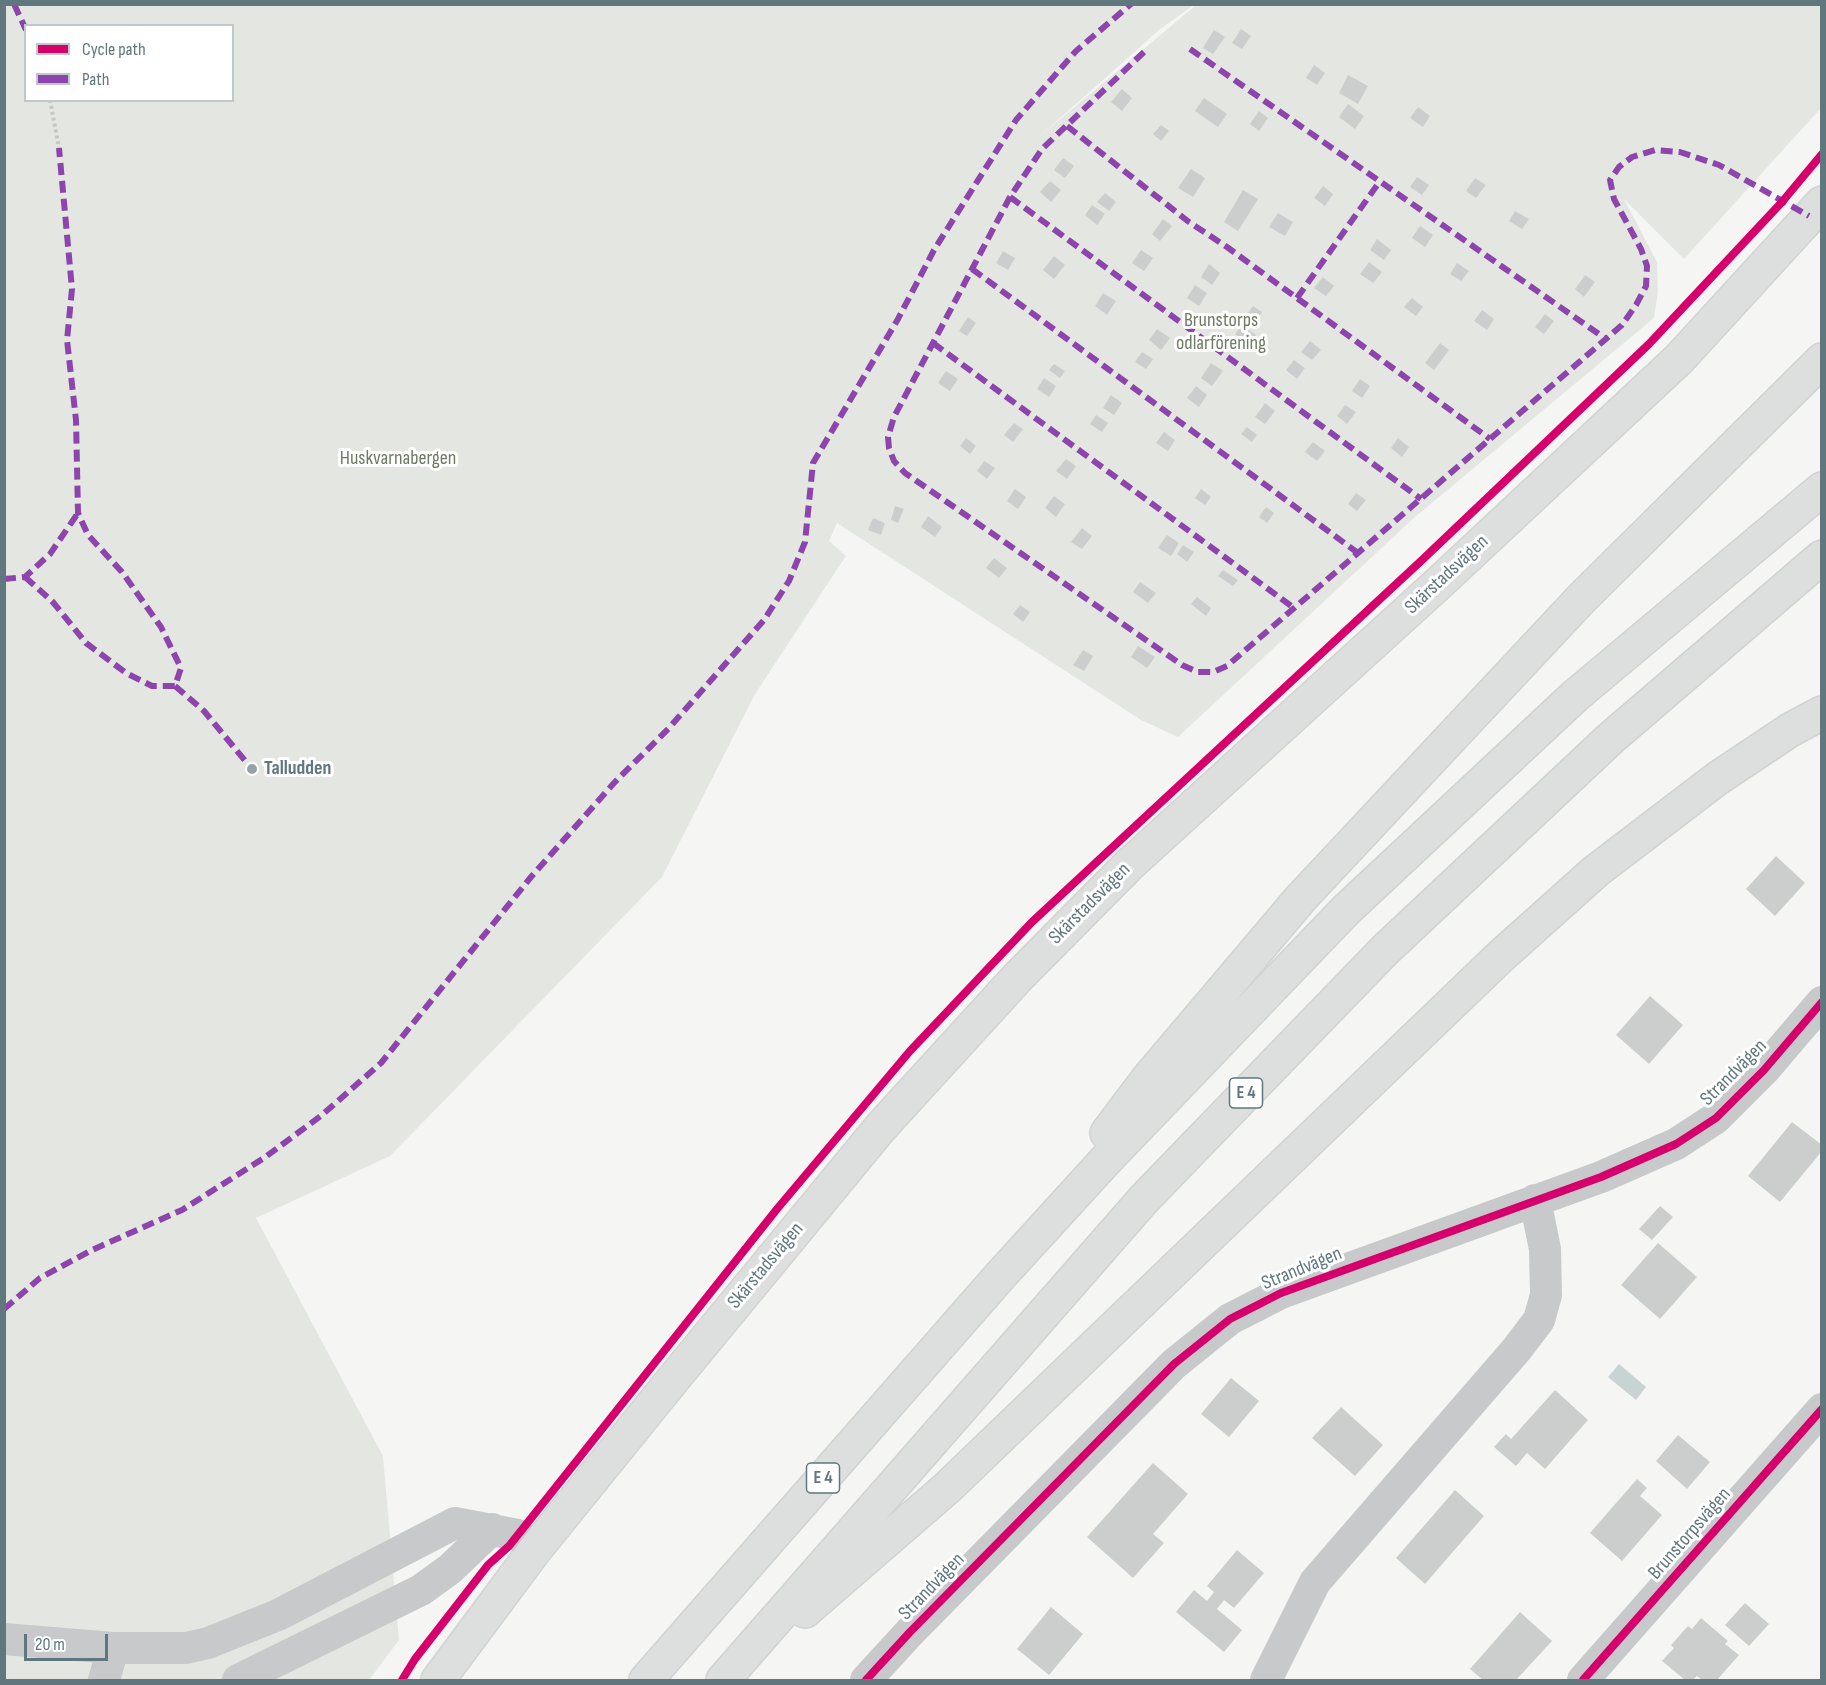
<!DOCTYPE html>
<html>
<head>
<meta charset="utf-8">
<style>
	body { margin:0 }
	#map { position:relative; width:1826px; height:1685px; overflow:hidden; background:#f5f5f4; font-family:"Sofia Sans Condensed",sans-serif }
	canvas { display:block }
	.frame { position:absolute; inset:0; border:6px solid #60777e; pointer-events:none }
	.legend { position:absolute; left:24px; top:24px; width:210px; height:78px; box-sizing:border-box; background:#fff; border:2px solid #bfc9cb; margin:0; padding:8px 10px; list-style:none; font-size:18px; color:#60777e }
	.legend li { display:flex; align-items:center; gap:12px; height:30px }
	.legend b { width:30px; border:2px solid #bfc9cb }
	.scale { position:absolute; left:24px; top:1634px; width:84px; height:27px; box-sizing:border-box; border:3px solid #60777e; border-top:0; padding-left:8px; font-size:18px; line-height:21px; white-space:nowrap; color:#60777e; -webkit-text-stroke:4px #fff; paint-order:stroke }
</style>
</head>
<body>
<div id="map">
<canvas width="1826" height="1685"></canvas>
<div class="frame"></div>
<ul class="legend">
<li><b style="height:8px;background:#d6006c"></b>Cycle path</li>
<li><b style="height:8px;background:#8e44ad"></b>Path</li>
</ul>
<div class="scale">20 m</div>
</div>
<script>
const ctx = document.querySelector('canvas').getContext('2d');
ctx.lineJoin = 'round';
function paint(path, color) {
  ctx.fillStyle = color;
  ctx.fill(path, 'evenodd');
}
function shape(rows) {
  const path = new Path2D();
  for (const r of rows) {
    path.moveTo(r[0], r[1]);
    for (let i = 2; i < r.length; i += 2) path.lineTo(r[i], r[i + 1]);
  }
  return path;
}
function strokePath(path, color, width, dash) {
  ctx.strokeStyle = color;
  ctx.lineWidth = width;
  ctx.lineCap = dash ? 'butt' : 'round';
  ctx.setLineDash(dash || []);
  ctx.stroke(path);
}
function label(font, color, halo, rows, align = 'center') {
  ctx.font = font + ' "Sofia Sans Condensed",sans-serif';
  ctx.lineWidth = 6;
  ctx.setLineDash([]);
  ctx.textBaseline = 'middle';
  ctx.strokeStyle = halo;
  ctx.fillStyle = color;
  for (const [text, x, y, turn = 0] of rows) {
    ctx.save();
    ctx.translate(x, y);
    ctx.rotate((+turn || 0) * Math.PI / 180);
    ctx.textAlign = isNaN(turn) ? turn : align;
    if (halo) ctx.strokeText(text, 0, 0);
    ctx.fillText(text, 0, 0);
    ctx.restore();
  }
}
paint(shape([
	[5,5,1194,5,1159,30,1039,137,1196,5,1821,5,1821,108,1684,259,1624,199,1657,262,1658,291,1654,318,1415,517,1178,737,1141,720,837,523,829,541,846,556,755,694,662,877,390,1156,256,1218,383,1456,399,1640,369,1680,5,1680],
	[26,26,232,26,232,100,26,100]
]), '#e4e7e1');
paint(shape([
	[1619,1364,1646,1387,1636,1400,1608,1377]
]), '#c8d3d4');
paint(shape([
	[1241,29,1251,36,1242,49,1232,43],
	[1214,30,1225,37,1213,54,1203,48],
	[1314,65,1325,73,1317,85,1306,78],
	[1348,75,1368,86,1358,104,1339,93],
	[1122,89,1132,98,1122,111,1111,102],
	[1204,98,1227,114,1218,127,1195,111],
	[1348,104,1364,116,1355,129,1339,117],
	[1418,107,1430,116,1423,127,1410,118],
	[1259,111,1268,118,1259,131,1250,124],
	[1161,125,1169,131,1161,141,1153,134],
	[1063,158,1074,166,1065,178,1054,170],
	[1191,169,1205,178,1193,197,1178,188],
	[1417,177,1429,185,1422,195,1410,187],
	[1475,178,1486,185,1476,198,1466,191],
	[1050,181,1061,190,1051,202,1040,192],
	[1323,186,1333,194,1325,206,1314,198],
	[1243,190,1258,199,1238,231,1224,222],
	[1105,193,1116,202,1109,211,1097,202],
	[1092,205,1105,214,1097,225,1085,215],
	[1515,211,1529,219,1522,229,1509,221],
	[1278,213,1293,222,1285,236,1269,227],
	[1163,219,1172,226,1160,241,1152,234],
	[1420,226,1433,235,1425,247,1412,238],
	[1377,239,1391,250,1384,260,1370,250],
	[1141,250,1153,258,1144,271,1132,263],
	[1003,251,1015,258,1008,270,996,263],
	[1054,256,1065,265,1054,279,1043,270],
	[1369,262,1382,272,1373,283,1360,274],
	[1457,263,1469,271,1461,281,1450,274],
	[1209,264,1220,273,1212,285,1201,277],
	[1585,275,1595,282,1584,297,1575,289],
	[1323,277,1334,286,1326,296,1314,288],
	[1195,285,1207,293,1199,306,1187,298],
	[1103,293,1116,301,1107,315,1095,306],
	[1412,298,1423,307,1416,316,1404,307],
	[1253,306,1262,312,1255,323,1245,317],
	[1482,310,1494,319,1487,330,1474,321],
	[1545,314,1554,321,1544,334,1535,327],
	[968,317,976,323,967,336,959,331],
	[1242,325,1256,335,1249,344,1235,334],
	[1157,329,1170,338,1161,350,1149,340],
	[1310,341,1321,350,1312,360,1301,352],
	[1440,343,1449,350,1434,370,1425,363],
	[1142,352,1153,359,1146,369,1135,362],
	[1294,360,1305,368,1297,379,1286,370],
	[1211,363,1223,371,1212,386,1201,378],
	[1054,364,1065,371,1060,378,1049,370],
	[946,371,958,379,950,391,938,383],
	[1044,378,1056,386,1049,397,1037,389],
	[1360,379,1370,386,1362,398,1352,391],
	[1196,386,1207,395,1199,407,1187,398],
	[1111,395,1122,403,1114,415,1103,408],
	[1265,403,1275,411,1265,424,1255,417],
	[1345,405,1356,412,1347,424,1337,416],
	[1096,415,1108,423,1102,432,1090,424],
	[1014,423,1023,429,1013,442,1004,435],
	[1247,427,1257,435,1252,442,1241,434],
	[1164,432,1175,440,1168,451,1156,443],
	[966,438,976,446,970,454,960,446],
	[1398,438,1409,447,1402,457,1391,448],
	[1313,442,1325,451,1317,461,1305,452],
	[1066,459,1076,466,1067,479,1056,471],
	[984,461,995,468,987,479,977,471],
	[1015,489,1026,497,1018,509,1007,501],
	[1201,489,1211,497,1205,505,1195,498],
	[1356,493,1366,500,1357,511,1348,504],
	[1054,496,1065,504,1056,517,1045,508],
	[895,506,904,509,898,523,891,520],
	[1266,507,1274,513,1267,523,1259,517],
	[928,516,942,527,935,537,921,527],
	[873,518,885,523,881,535,868,530],
	[1082,528,1092,536,1082,549,1071,542],
	[1167,535,1179,543,1171,556,1158,548],
	[1183,545,1194,552,1187,562,1177,554],
	[994,558,1007,568,999,578,986,568],
	[1223,570,1238,580,1233,586,1218,576],
	[1140,582,1156,593,1148,603,1133,592],
	[1197,597,1211,608,1206,616,1191,604],
	[1020,605,1030,612,1023,622,1013,614],
	[1138,646,1155,657,1147,668,1131,657],
	[1083,650,1093,656,1084,671,1073,665],
	[1776,856,1805,883,1775,916,1746,889],
	[1650,996,1683,1025,1649,1064,1616,1035],
	[1792,1122,1822,1145,1822,1151,1780,1202,1748,1176],
	[1660,1206,1673,1217,1652,1240,1639,1229],
	[1658,1243,1697,1277,1660,1319,1621,1285],
	[1231,1378,1259,1401,1229,1437,1201,1414],
	[1555,1390,1588,1420,1545,1469,1527,1453,1516,1466,1494,1447,1506,1434,1511,1439],
	[1341,1407,1383,1445,1355,1476,1312,1438],
	[1678,1435,1710,1462,1687,1489,1656,1461],
	[1153,1463,1188,1494,1153,1534,1164,1543,1133,1578,1087,1537],
	[1637,1479,1647,1488,1640,1496,1662,1515,1622,1561,1590,1533],
	[1455,1490,1484,1516,1425,1584,1396,1558],
	[1237,1550,1264,1573,1234,1608,1224,1600,1217,1609,1242,1630,1224,1652,1176,1612,1194,1590,1207,1601,1214,1592,1207,1586],
	[1745,1603,1769,1624,1749,1646,1725,1625],
	[1051,1607,1083,1634,1049,1675,1017,1649],
	[1520,1612,1552,1641,1516,1680,1483,1680,1470,1669],
	[1701,1618,1728,1641,1725,1644,1739,1655,1717,1680,1702,1680,1697,1676,1693,1680,1685,1680,1662,1661,1674,1648,1671,1645,1688,1626,1692,1629]
]), '#cccece');
const major = shape([
	[438,1680,534,1551,670,1383,881,1127,1018,977,1129,865,1439,583,1679,359,1822,203]
]);
const highway = shape([
	[1107,1133,1147,1080,1301,898,1581,599,1822,360],
	[805,1611,947,1488,1501,956,1596,871,1718,778,1790,730,1822,713],
	[646,1680,1000,1276,1105,1161,1346,910,1575,696,1822,489],
	[723,1680,1144,1199,1385,950,1611,738,1822,557]
]);
strokePath(major, '#d2d3d3', 36);
strokePath(highway, '#d1d2d2', 36);
strokePath(shape([
	[50,100,59,148]
]), '#c5c7c7', 4, [3, 3]);
strokePath(shape([
	[4,1639,113,1648,186,1648,208,1643,278,1615,455,1523,518,1535,536,1549],
	[104,1680,113,1648],
	[238,1680,421,1590,450,1569,492,1529],
	[866,1680,910,1632,1174,1364,1230,1319,1281,1293,1601,1177,1676,1144,1716,1118,1764,1070,1822,1002],
	[1266,1680,1315,1582,1517,1349,1539,1320,1546,1295,1545,1249,1535,1200],
	[1583,1680,1822,1409]
]), '#c7c9ca', 32);
strokePath(major, '#dddede', 33);
strokePath(highway, '#dddede', 33);
strokePath(shape([
	[14,4,26,30],
	[1190,49,1606,339],
	[1144,52,1042,149,1010,197,894,417,888,437,889,448,894,461,905,473,1182,665,1198,672,1213,672,1227,666,1622,325,1636,305,1646,286,1647,266,1641,249,1614,199,1610,180,1619,167,1632,157,1655,150,1680,152,1719,165,1809,216],
	[1067,126,1189,222,1227,247,1490,439],
	[1010,197,1421,499],
	[972,269,1358,553],
	[1297,298,1380,181],
	[933,343,1294,608],
	[25,577,52,601,86,643,126,673,152,686,175,686,181,668,161,627,122,572,88,535,78,513,76,420,67,340,72,289,59,148],
	[4,579,25,577,50,554,78,513],
	[175,686,204,711,252,769],
	[4,1309,40,1278,92,1250,182,1210,264,1158,322,1115,381,1063,531,877,614,783,669,728,764,620,789,581,805,542,813,463,898,319,934,250,1016,120,1076,51,1131,4]
]), '#8e44ad', 6, [12, 6]);
strokePath(shape([
	[402,1680,415,1659,488,1565,509,1546,777,1209,910,1051,1032,922,1421,561,1649,344,1782,202,1822,154],
	[866,1680,910,1632,1174,1364,1230,1319,1281,1293,1601,1177,1676,1144,1716,1118,1764,1070,1822,1002],
	[1583,1680,1822,1409]
]), '#d6006c', 8);
for (const [x, y, r, color] of [
	[252,769,6,"#94a3a7"]
]) {
  const dot = new Path2D();
  dot.arc(x, y, r, 0, 2 * Math.PI);
  ctx.fillStyle = color;
  ctx.fill(dot);
  strokePath(dot, '#fff', 2);
}
for (const [x, y, w] of [
	[1246,1093,33],
	[823,1478,33]
]) {
  const box = new Path2D();
  box.roundRect(x - w / 2, y - 15, w, 30, 4.5);
  ctx.fillStyle = '#fff';
  ctx.fill(box);
  strokePath(box, '#60777e', 1.5);
}
label('bold 18px', '#60777e', null, [
	["E 4",1246,1093],
	["E 4",823,1478]
]);
label('20px', '#6d7b63', '#fff', [
	["Brunstorps",1221,321],
	["odlarförening",1221,344],
	["Huskvarnabergen",398,459]
]);
label('20px', '#60777e', '#fff', [
	["Skärstadsvägen",1447,575,-43],
	["Skärstadsvägen",1090,904,-45],
	["Strandvägen",1734,1073,-45],
	["Skärstadsvägen",766,1266,-50],
	["Strandvägen",1302,1269,-22],
	["Brunstorpsvägen",1690,1534,-49],
	["Strandvägen",932,1587,-46]
]);
label('bold 20px', '#60777e', '#fff', [
	["Talludden",264,769]
], 'left');
</script>
</body>
</html>
